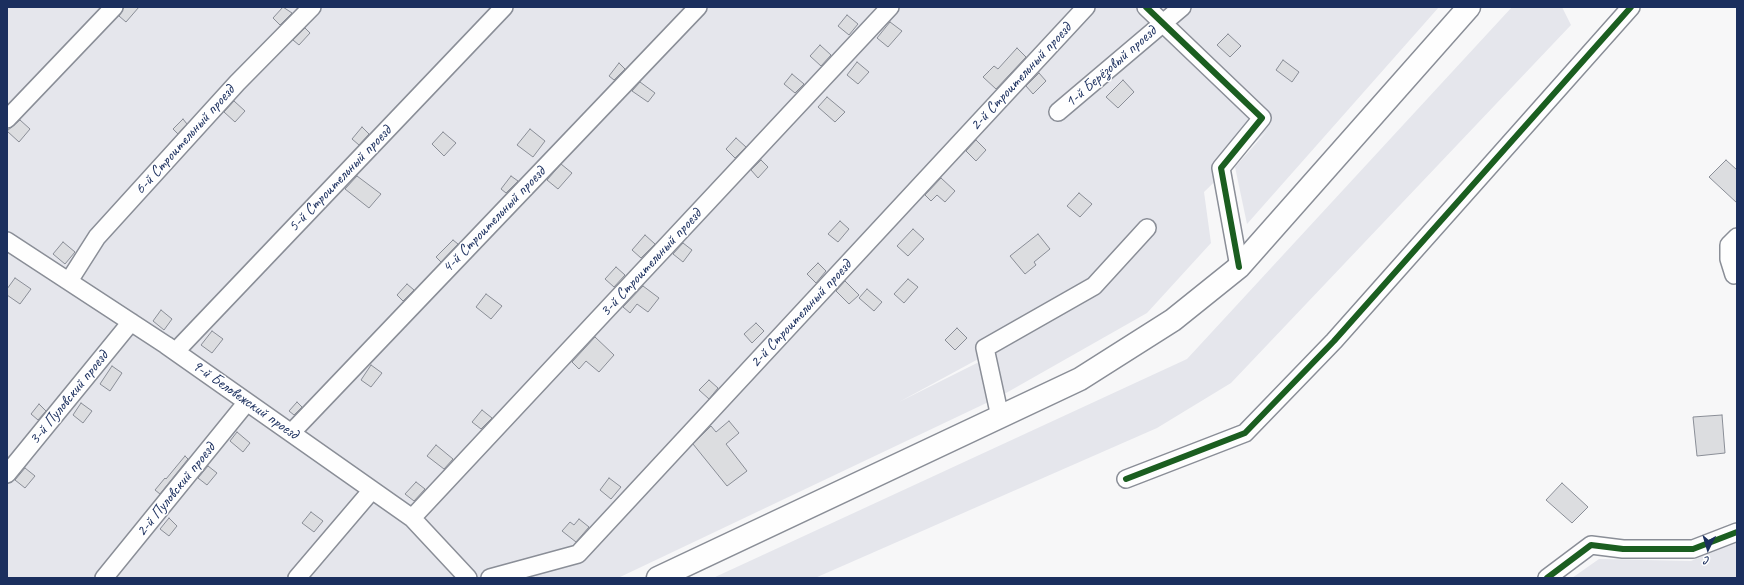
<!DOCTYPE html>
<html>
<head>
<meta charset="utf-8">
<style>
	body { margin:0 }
	#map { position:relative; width:1744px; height:585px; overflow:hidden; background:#f7f7f8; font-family:Caveat,sans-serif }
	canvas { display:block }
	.frame { position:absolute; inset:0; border:8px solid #1b2f5e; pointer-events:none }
	.north { position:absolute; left:1688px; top:529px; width:40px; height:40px; -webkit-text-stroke:3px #fff; paint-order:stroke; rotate:185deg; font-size:11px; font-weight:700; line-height:16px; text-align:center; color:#1b2f5e }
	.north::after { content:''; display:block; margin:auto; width:14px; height:18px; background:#1b2f5e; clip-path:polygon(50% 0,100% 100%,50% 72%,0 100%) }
</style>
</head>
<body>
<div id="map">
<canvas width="1744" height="585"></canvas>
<div class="frame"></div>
<div class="north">С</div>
</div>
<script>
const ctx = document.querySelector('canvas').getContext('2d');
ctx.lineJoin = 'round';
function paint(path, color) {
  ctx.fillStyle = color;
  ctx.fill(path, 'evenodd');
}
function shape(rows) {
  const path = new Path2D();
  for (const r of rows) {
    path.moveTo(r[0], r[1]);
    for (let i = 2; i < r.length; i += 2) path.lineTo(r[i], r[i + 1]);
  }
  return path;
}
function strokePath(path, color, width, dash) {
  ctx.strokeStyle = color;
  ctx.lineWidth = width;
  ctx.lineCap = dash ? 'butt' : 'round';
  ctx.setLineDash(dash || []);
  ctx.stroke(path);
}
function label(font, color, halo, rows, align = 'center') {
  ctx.font = font + ' Caveat,sans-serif';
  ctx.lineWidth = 3;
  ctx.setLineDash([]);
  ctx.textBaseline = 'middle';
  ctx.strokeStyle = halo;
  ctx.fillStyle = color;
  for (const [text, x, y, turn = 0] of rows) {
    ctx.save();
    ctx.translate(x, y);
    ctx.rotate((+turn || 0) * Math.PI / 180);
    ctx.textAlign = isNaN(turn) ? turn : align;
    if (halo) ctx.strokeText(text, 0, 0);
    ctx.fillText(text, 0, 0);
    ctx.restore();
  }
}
paint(shape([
	[7,7,1439,7,1247,224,1235,167,1267,131,1204,192,1211,243,1147,313,999,397,618,578,7,578],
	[1078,305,977,363,899,402],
	[1512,7,1562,7,1571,25,1231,383,1157,428,815,578,713,578,1187,359],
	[1737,541,1737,578,1572,578,1599,559,1691,561]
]), '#e5e6ec');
const building = shape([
	[124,7,139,7,126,22,119,16,124,7],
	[283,7,292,13,280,25,273,18,283,7],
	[847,15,858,24,849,35,838,26,847,15],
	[890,22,902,31,888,47,877,38,890,22],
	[305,28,310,33,299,45,293,40,305,28],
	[1228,34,1241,46,1230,57,1217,45,1228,34],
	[820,45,831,55,821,66,810,56,820,45],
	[1017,48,1026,57,996,89,983,77,994,66,998,69,1017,48],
	[1283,60,1299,72,1292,82,1276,70,1283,60],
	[857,62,869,72,858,84,847,75,857,62],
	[619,63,625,69,614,80,609,76,619,63],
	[1039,73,1046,81,1033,94,1026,86,1039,73],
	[792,74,804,84,795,93,784,84,792,74],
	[1123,80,1134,92,1118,108,1106,97,1123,80],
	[640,82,655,93,648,102,632,91,640,82],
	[827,97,845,112,835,122,818,107,827,97],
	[234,101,245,111,235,122,224,112,234,101],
	[183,119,187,124,178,134,173,129,183,119],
	[20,120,30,129,19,142,7,131,20,120],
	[362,127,369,134,359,145,352,139,362,127],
	[530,129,545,141,533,157,517,145,530,129],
	[443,132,456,143,444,156,432,144,443,132],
	[736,138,746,147,735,158,726,149,736,138],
	[976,140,986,150,976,161,966,151,976,140],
	[761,160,768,167,758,178,751,170,761,160],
	[1726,160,1737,170,1737,203,1709,177,1726,160],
	[561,164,572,173,558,189,547,180,561,164],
	[357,176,381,194,369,208,345,189,357,176],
	[511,176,518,181,506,193,501,189,511,176],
	[941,178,955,191,945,202,937,195,931,201,925,195,941,178],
	[1079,193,1092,204,1080,217,1067,206,1079,193],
	[840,221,849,229,838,242,828,234,840,221],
	[913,229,924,239,908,256,897,246,913,229],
	[1038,234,1050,249,1034,262,1036,265,1025,274,1010,256,1038,234],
	[645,235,655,244,641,258,632,250,645,235],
	[453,240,458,244,441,262,436,257,453,240],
	[63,242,75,252,65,264,53,254,63,242],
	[683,243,692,250,683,262,673,254,683,243],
	[818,263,826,271,816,283,807,274,818,263],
	[616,267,625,275,614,287,605,279,616,267],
	[15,278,31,289,20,304,7,295,7,289,15,278],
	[908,279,918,287,904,303,894,294,908,279],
	[845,281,859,295,849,304,836,291,845,281],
	[407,284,414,290,403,301,397,295,407,284],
	[643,286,659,298,648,312,637,304,630,313,623,307,643,286],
	[867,289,882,302,874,311,859,298,867,289],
	[486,294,502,306,491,319,476,307,486,294],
	[161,310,172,319,164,330,153,321,161,310],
	[756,323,764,331,752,343,744,334,756,323],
	[957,328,967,338,955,350,945,340,957,328],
	[212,331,223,339,212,353,201,345,212,331],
	[595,337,614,355,599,372,586,361,579,369,572,362,595,337],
	[371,365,382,373,371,387,361,380,371,365],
	[112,366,122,373,110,391,100,384,112,366],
	[709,380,718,388,709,399,699,390,709,380],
	[297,402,302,407,294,415,289,411,297,402],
	[81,403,92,411,83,423,73,415,81,403],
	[39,404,46,411,38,420,31,414,39,404],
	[482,410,492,418,481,429,472,422,482,410],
	[1722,415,1725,453,1697,456,1693,417,1722,415],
	[729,421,739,433,726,444,747,471,727,486,693,444,711,426,716,432,729,421],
	[237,432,250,443,243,452,230,441,237,432],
	[436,445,453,459,444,469,427,456,436,445],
	[185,456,188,459,160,494,155,490,165,478,166,479,185,456],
	[208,466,217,473,207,485,198,478,208,466],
	[25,468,35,476,25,488,15,480,25,468],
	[609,478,621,487,611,499,600,490,609,478],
	[416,482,425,489,414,501,405,494,416,482],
	[1562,483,1588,507,1572,523,1546,500,1562,483],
	[311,512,323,521,314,532,302,523,311,512],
	[169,518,177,526,169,536,160,529,169,518],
	[579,519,589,527,576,542,562,531,570,522,574,525,579,519]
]);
paint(building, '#dcdde0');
strokePath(building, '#8a8e97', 1);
const minor = shape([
	[1146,7,1262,118,1221,168,1239,267],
	[1058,112,1182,7],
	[7,119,114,7],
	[7,241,166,345,412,518,468,578],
	[1734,275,1729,259,1729,245,1737,237],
	[69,281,97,237,237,83,312,7],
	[176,351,504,7],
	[1000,417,985,348,1094,286,1147,228],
	[291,433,698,7],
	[7,474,131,322],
	[1126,479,1245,433,1334,341,1631,7],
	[412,518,890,7],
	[104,578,247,402],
	[297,578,372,490],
	[490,578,578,554,1086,7],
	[1547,578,1591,545,1623,549,1693,549,1737,532]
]);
const major = shape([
	[658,578,1080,379,1173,320,1239,267,1469,7]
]);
strokePath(minor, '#8a8e97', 20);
strokePath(major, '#8a8e97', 25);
strokePath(minor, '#fefefe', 17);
strokePath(major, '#fefefe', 22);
strokePath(shape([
	[1146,7,1262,118,1221,168,1239,267],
	[1126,479,1245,433,1334,341,1631,7],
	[1547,578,1591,545,1623,549,1693,549,1737,532]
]), '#1b5e20', 6);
label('16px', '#1b2f5e', '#fff', [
	["1-й Берёзовый проезд",1111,67,-41],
	["2-й Строительный проезд",1021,77,-47],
	["6-й Строительный проезд",185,140,-48],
	["5-й Строительный проезд",340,179,-46],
	["4-й Строительный проезд",494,220,-46],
	["3-й Строительный проезд",651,263,-47],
	["2-й Строительный проезд",801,314,-47],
	["3-й Пуловский проезд",69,398,-51],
	["9-й Беловежский проезд",245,400,35],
	["2-й Пуловский проезд",176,490,-51]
]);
</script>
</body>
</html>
